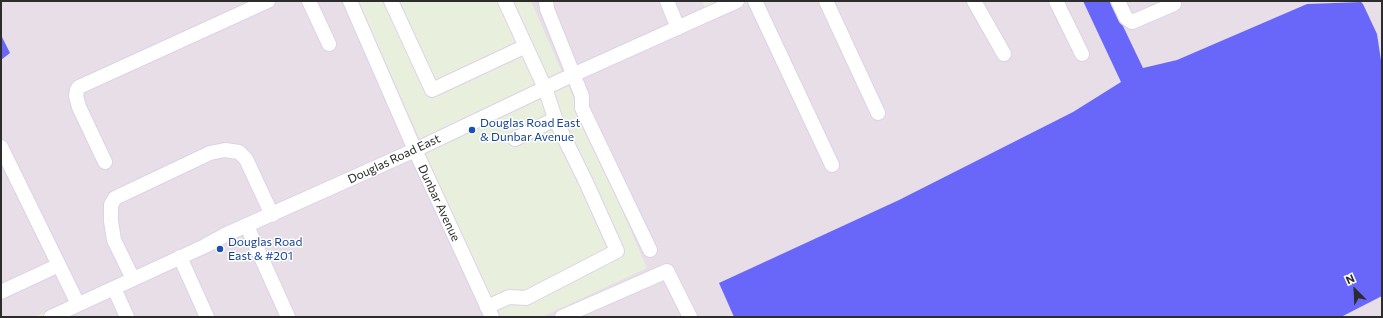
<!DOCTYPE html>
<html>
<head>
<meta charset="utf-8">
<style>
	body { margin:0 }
	#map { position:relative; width:1383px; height:318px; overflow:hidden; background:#e9efdd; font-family:Commissioner,sans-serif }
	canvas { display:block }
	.frame { position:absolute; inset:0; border:2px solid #2c2c2c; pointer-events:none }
	.north { position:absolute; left:1335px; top:270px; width:40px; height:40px; -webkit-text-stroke:3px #fff; paint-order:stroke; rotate:336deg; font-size:11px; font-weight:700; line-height:16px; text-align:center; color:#2c2c2c }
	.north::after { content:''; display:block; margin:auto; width:14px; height:18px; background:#2c2c2c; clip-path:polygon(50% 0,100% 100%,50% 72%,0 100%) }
</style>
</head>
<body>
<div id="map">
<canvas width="1383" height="318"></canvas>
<div class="frame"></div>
<div class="north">N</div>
</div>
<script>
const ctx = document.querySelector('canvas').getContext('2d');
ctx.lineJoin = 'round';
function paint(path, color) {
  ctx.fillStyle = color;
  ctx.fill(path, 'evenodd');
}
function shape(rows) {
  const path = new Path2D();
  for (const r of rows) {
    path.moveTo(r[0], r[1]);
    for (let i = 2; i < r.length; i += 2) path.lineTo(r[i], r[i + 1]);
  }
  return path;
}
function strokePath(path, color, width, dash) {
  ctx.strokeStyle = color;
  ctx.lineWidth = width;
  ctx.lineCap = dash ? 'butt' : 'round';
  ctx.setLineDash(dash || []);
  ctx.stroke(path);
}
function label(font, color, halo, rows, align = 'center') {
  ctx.font = font + ' Commissioner,sans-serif';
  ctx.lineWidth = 3;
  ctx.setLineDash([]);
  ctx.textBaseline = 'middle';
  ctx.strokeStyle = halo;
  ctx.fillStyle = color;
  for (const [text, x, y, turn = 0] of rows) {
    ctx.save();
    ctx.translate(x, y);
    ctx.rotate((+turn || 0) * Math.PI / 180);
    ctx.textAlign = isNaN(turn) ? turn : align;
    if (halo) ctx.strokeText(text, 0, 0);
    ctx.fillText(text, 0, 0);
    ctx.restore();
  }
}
paint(shape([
	[1,1,344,1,406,146,224,228,202,239,34,317,1,317,1,60,10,53,1,35],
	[357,1,358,1,420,140,418,141],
	[531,1,702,1,705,8,562,72],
	[753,1,1083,1,1121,82,1073,112,899,200,720,283,734,317,542,317,647,268,568,85],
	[1111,1,1382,1,1382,67,1377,34,1363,4,1361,2,1307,4,1177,60,1142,68],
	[412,159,485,317,67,317,230,240],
	[1382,296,1382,317,1341,317]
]), '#e7dee7');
paint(shape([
	[1083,1,1111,1,1143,68,1177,60,1307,4,1361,2,1363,4,1377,34,1382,67,1382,296,1341,317,734,317,719,283,899,200,1073,112,1121,82],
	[1,35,10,53,1,60]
]), '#6867fa');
const minor = shape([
	[309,1,329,44],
	[350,1,415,150,492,317],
	[391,1,432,90,526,46],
	[546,1,547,9,582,96,582,108,650,250],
	[667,1,678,28],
	[755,1,832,165],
	[826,1,878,113],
	[974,1,1004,54],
	[1056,1,1082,54],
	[1118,1,1126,18,1132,22,1174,4],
	[515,139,555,119],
	[1,147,78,304],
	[105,162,79,107,76,96,77,90,79,87,268,1],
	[247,226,288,317],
	[180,257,207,317],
	[133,279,114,240,111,221,111,205,115,198,210,153,225,150,239,152,246,159,272,215],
	[114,288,127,317],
	[1,292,59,265],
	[487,307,509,297,526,298,617,251,586,182,556,121,545,88,505,1],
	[51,317,205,246,227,234,415,150,566,78,737,1],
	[562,317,667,271,690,317]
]);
strokePath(minor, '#ddd2e6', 16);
strokePath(minor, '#fff', 14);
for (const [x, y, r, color] of [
	[472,130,4,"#1a4fb4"],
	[220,249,4,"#1a4fb4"]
]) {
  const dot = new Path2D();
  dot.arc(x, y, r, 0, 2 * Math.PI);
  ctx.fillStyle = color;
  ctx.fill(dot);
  strokePath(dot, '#fff', 1.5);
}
label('12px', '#164399', '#fff', [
	["Douglas Road East",480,123],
	["& Dunbar Avenue",480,137],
	["Douglas Road",228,242],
	["East & #201",228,256]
], 'left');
label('12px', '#2c2c2c', '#fff', [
	["Douglas Road East",394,159,-25],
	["Dunbar Avenue",439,203,65]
]);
</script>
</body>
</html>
